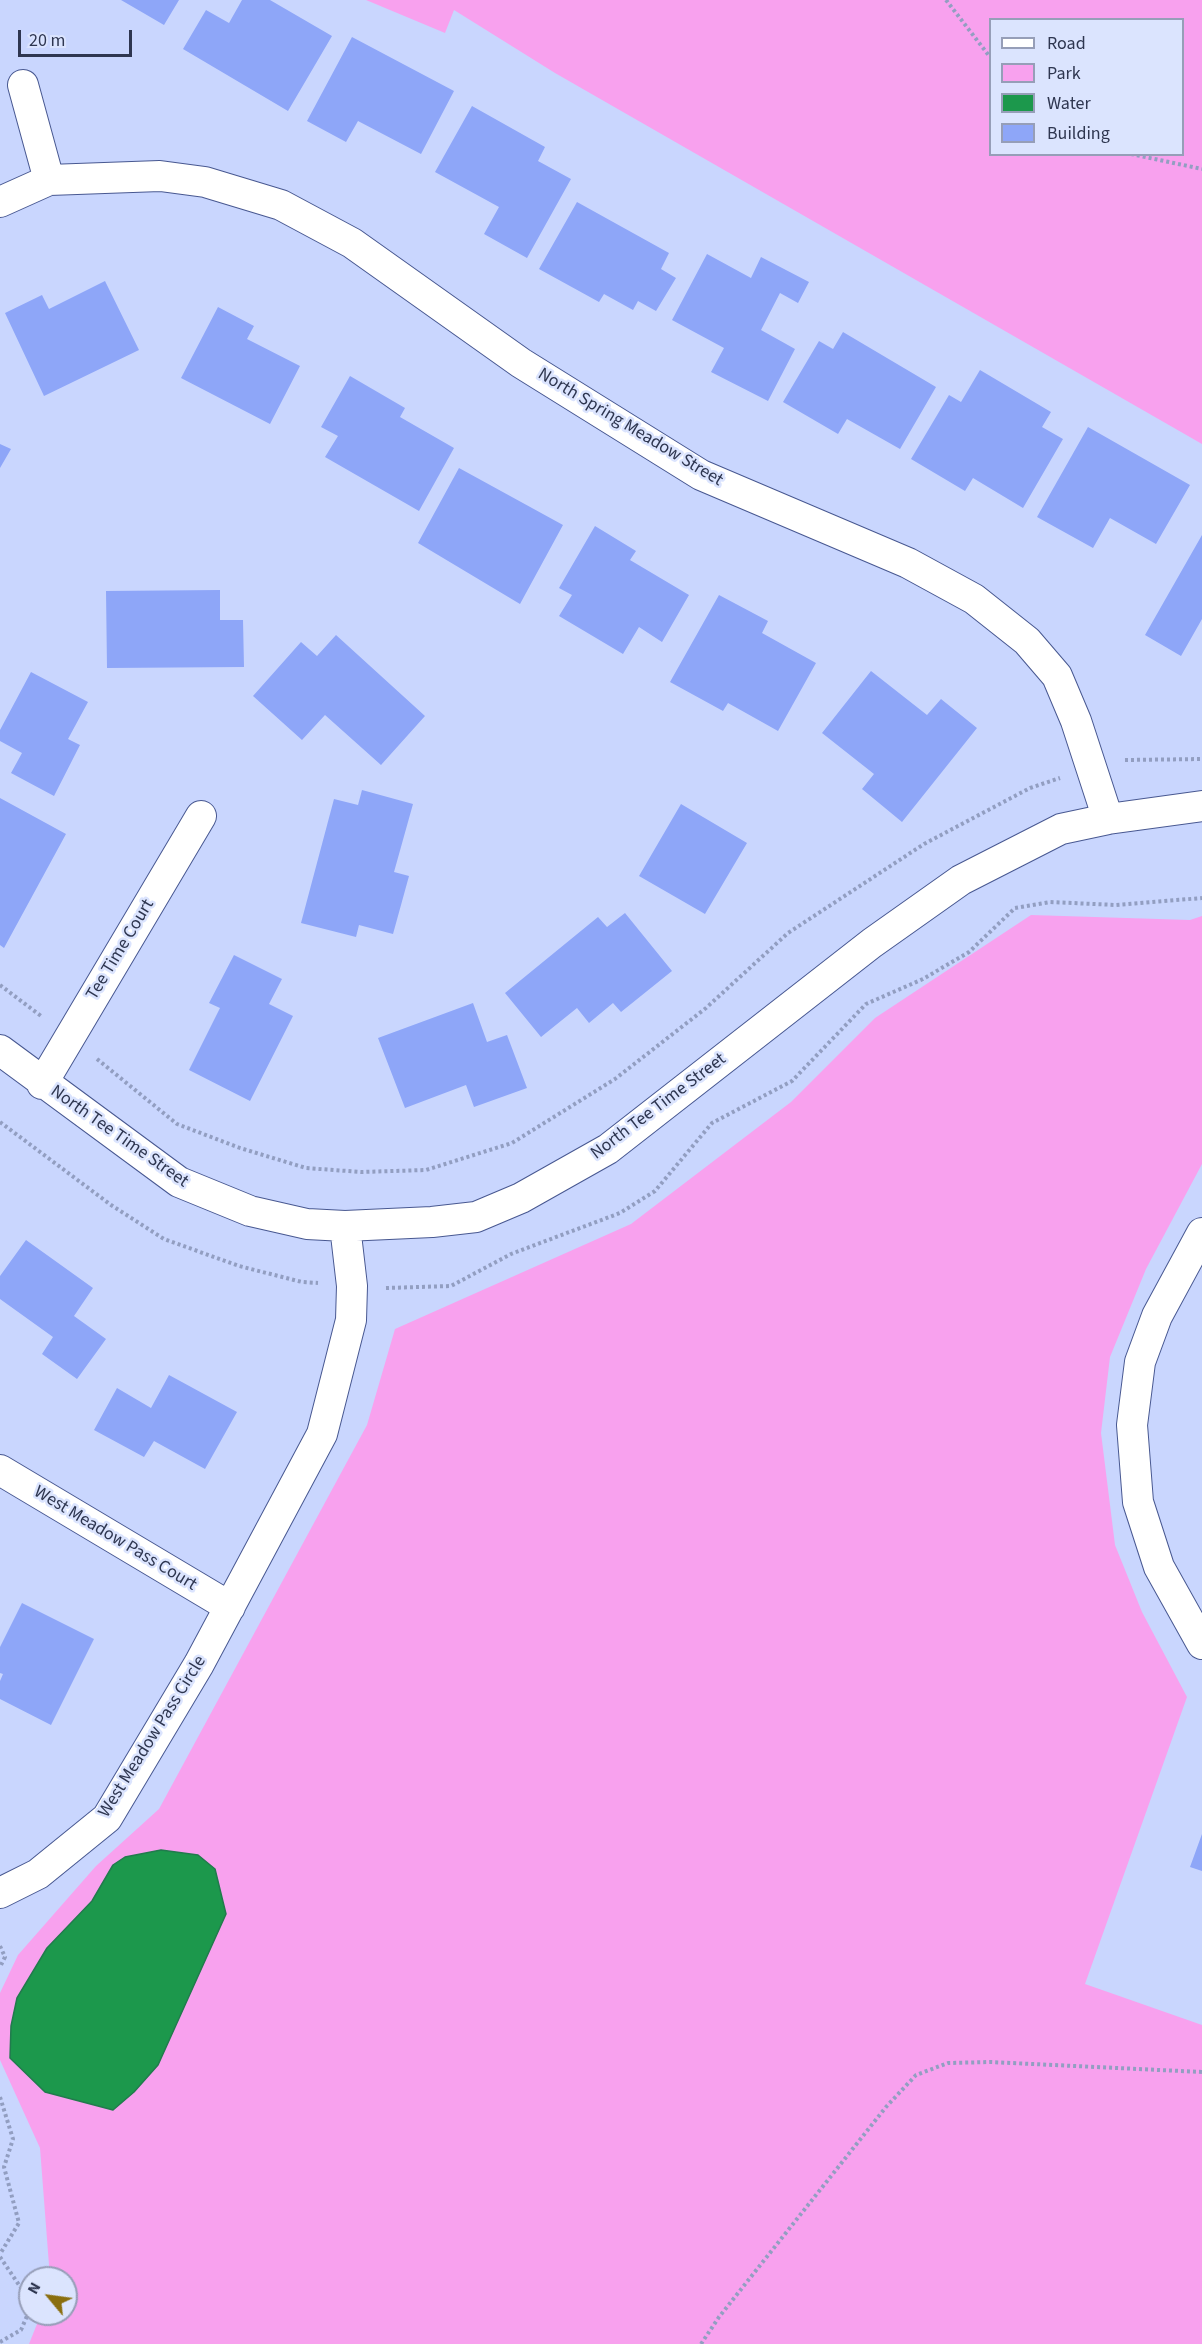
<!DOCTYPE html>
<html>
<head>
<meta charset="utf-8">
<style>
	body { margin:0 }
	#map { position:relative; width:1202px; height:2344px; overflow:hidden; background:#c9d6fe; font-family:"Source Sans 3",sans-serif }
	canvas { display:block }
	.legend { position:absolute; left:989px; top:18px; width:195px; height:138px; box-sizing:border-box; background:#dbe4fe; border:2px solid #969eb8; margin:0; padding:8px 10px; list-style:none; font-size:18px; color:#2e3650 }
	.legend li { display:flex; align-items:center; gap:12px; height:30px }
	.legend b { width:30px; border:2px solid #969eb8 }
	.north { position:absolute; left:18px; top:2266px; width:60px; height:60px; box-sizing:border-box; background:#dbe4fe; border:2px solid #969eb8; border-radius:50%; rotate:299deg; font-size:16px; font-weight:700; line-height:24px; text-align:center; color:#2e3650 }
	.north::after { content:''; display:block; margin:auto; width:21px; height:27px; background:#8a6e0f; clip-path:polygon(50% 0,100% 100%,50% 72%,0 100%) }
	.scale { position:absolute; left:18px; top:30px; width:114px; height:27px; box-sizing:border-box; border:3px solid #2e3650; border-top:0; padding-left:8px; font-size:18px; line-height:21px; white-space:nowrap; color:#2e3650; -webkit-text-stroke:4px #dbe4fe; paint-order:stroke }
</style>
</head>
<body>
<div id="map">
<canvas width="1202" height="2344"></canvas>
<ul class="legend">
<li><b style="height:8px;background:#fff"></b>Road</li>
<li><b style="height:16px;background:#f8a1ee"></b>Park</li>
<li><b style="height:16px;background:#1c984c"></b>Water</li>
<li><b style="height:16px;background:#8ea6f8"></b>Building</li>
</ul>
<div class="north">N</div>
<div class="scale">20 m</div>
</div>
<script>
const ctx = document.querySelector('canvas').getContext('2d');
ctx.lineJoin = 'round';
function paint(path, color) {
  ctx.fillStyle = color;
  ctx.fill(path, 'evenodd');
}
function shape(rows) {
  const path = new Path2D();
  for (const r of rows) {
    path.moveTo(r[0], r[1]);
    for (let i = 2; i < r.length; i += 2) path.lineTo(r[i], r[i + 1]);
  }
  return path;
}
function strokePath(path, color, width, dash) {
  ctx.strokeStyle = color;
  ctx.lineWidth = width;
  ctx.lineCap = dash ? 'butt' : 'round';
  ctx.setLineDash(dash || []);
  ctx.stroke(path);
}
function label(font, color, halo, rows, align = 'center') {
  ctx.font = font + ' "Source Sans 3",sans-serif';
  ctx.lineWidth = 5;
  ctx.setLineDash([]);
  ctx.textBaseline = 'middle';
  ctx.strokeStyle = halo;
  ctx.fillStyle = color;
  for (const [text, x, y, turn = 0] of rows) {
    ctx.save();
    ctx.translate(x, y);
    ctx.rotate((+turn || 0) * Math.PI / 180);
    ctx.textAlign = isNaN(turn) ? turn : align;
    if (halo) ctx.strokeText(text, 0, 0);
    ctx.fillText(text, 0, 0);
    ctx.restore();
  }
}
paint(shape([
	[366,0,1202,0,1202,444,555,73,454,10,445,33],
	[990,20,1182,20,1182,154,990,154],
	[1031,915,1190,920,1202,916,1202,1164,1146,1269,1110,1357,1101,1433,1115,1545,1142,1612,1187,1697,1085,1984,1202,2025,1202,2344,29,2344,41,2314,66,2314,66,2278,50,2278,40,2148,0,2060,0,1993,18,1955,96,1866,159,1809,367,1425,395,1329,631,1224,791,1102,875,1018]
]), '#f8a1ee');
const water = shape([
	[161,1850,198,1855,215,1869,226,1914,158,2065,134,2092,113,2110,45,2092,10,2058,11,2026,17,1998,47,1948,92,1901,113,1865,125,1857,161,1850]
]);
paint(water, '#1c984c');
strokePath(water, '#217b4d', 1.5);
paint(shape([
	[121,0,179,0,164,25],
	[242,0,270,0,332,36,288,111,183,49,206,10,229,23],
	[352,37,454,91,421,154,358,121,346,142,307,121],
	[472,106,545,147,538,161,571,179,527,258,484,234,499,207,435,172],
	[577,202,669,253,661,269,676,278,656,311,638,301,633,310,604,294,599,302,539,269],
	[707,254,751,278,761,257,809,282,798,303,780,293,761,330,795,349,768,401,711,372,724,348,672,320],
	[105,281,139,350,44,396,5,313,42,295,49,309],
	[218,307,254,326,247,339,300,366,270,424,181,378],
	[843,332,936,387,900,449,847,419,838,434,783,402,819,341,833,349],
	[980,370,1051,412,1042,427,1063,439,1023,508,973,478,965,491,911,459,949,395,961,402],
	[350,376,405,408,400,417,454,448,419,511,325,457,338,436,321,427],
	[1088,427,1190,485,1156,544,1110,518,1093,548,1037,517],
	[0,444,11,449,0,468],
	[459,468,563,525,520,604,418,543],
	[595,526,636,551,630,560,689,595,662,642,639,627,623,654,559,616,572,595,559,588],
	[1202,535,1202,619,1181,656,1145,635],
	[220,590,220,620,243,620,244,667,107,668,106,591],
	[719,595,768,621,762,633,816,663,778,731,728,703,723,711,670,682],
	[336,635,425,716,381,765,325,715,302,740,253,696,301,642,317,656],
	[871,671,927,715,941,699,977,728,902,822,862,789,874,774,822,733],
	[31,672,88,702,68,739,80,745,54,796,11,773,22,753,0,741,0,730],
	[362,790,413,804,394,872,409,876,393,934,359,925,356,937,301,923,334,799,358,805],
	[0,798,66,834,4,948,0,945],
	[681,804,747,843,705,914,639,876],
	[625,913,672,971,621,1012,613,1003,589,1023,577,1008,541,1037,505,993,598,917,607,927],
	[234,955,282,979,269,1004,293,1016,250,1101,189,1070,220,1008,209,1003],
	[473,1003,487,1042,507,1035,527,1088,474,1107,466,1085,405,1108,378,1038],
	[26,1240,93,1288,74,1316,106,1339,77,1379,42,1354,53,1337,0,1299,0,1276],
	[169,1375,237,1412,205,1469,154,1441,144,1457,94,1430,117,1388,151,1408],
	[22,1603,94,1639,51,1725,0,1699,0,1681,3,1674,0,1673,0,1647],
	[1202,1834,1202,1871,1190,1867]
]), '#8ea6f8');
const minor = shape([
	[23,85,49,180],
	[0,202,49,180,160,176,205,182,281,205,352,243,521,363,701,475,908,563,974,599,1027,641,1057,676,1076,721,1108,819],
	[0,1050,179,1182,250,1211,307,1224,345,1226,432,1222,476,1217,521,1198,608,1149,872,943,961,880,1061,829,1108,819,1202,806],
	[42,1084,201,816],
	[1202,1233,1157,1316,1140,1362,1132,1425,1138,1502,1159,1567,1202,1644],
	[0,1470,230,1607],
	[0,1893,38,1874,107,1818,199,1664,322,1434,351,1320,352,1286,345,1226]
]);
strokePath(minor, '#485891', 32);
strokePath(shape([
	[946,0,990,57],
	[1131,154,1202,169],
	[1125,760,1202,759],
	[0,985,41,1016],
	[97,1059,177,1124,240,1148,306,1168,361,1172,426,1170,512,1143,615,1079,706,1008,788,933,924,844,1030,788,1060,778],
	[0,1122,111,1205,164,1239,239,1266,302,1282,318,1283],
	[386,1288,451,1286,511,1254,620,1213,655,1191,712,1123,792,1081,866,1004,923,979,969,952,1015,908,1050,902,1116,905,1202,898],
	[0,1946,5,1957,0,1967],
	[0,2097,13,2139,4,2167,19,2223,0,2254],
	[0,2257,30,2301],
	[0,2342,21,2330,30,2309],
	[701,2344,719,2317,886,2107,916,2075,948,2063,990,2062,1202,2072]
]), '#929ec1', 4, [3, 3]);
strokePath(minor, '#fff', 30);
label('18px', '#2e3650', '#dbe4fe', [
	["North Spring Meadow Street",630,428,31],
	["Tee Time Court",121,950,-59],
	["North Tee Time Street",659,1107,-37],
	["North Tee Time Street",119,1137,35],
	["West Meadow Pass Court",115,1539,31],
	["West Meadow Pass Circle",153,1737,-58]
]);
</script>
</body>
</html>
